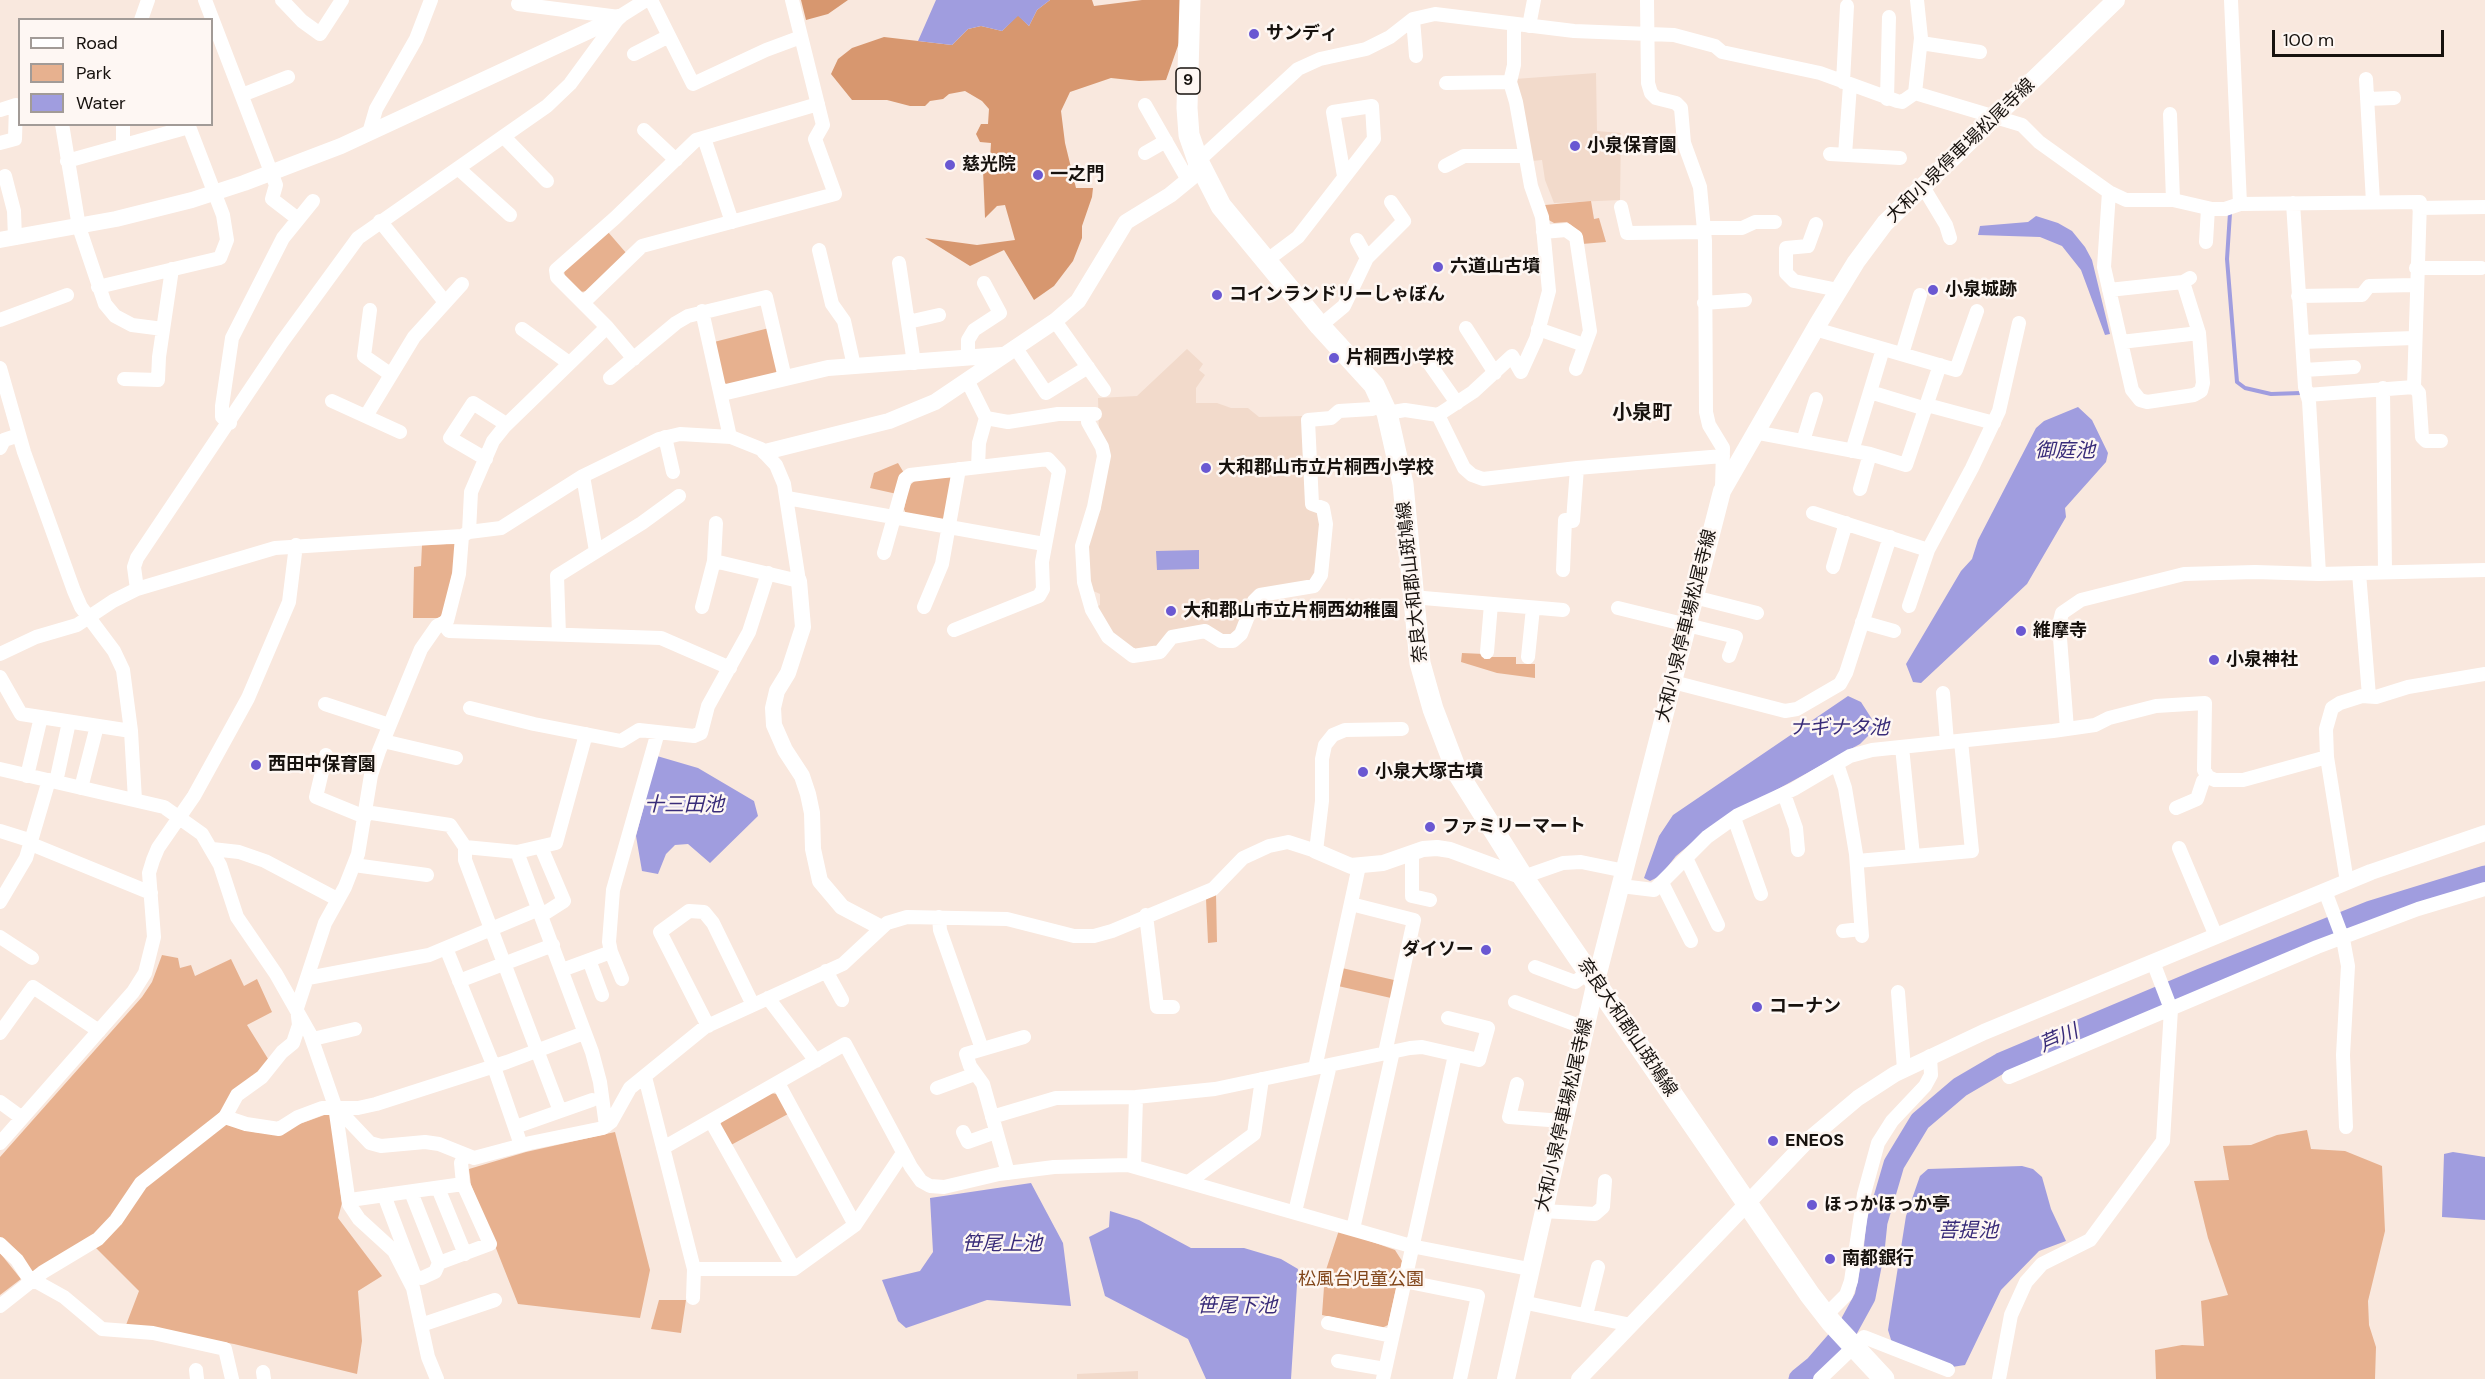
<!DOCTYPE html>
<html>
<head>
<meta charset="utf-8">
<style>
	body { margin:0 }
	#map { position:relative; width:2485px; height:1379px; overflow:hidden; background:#f9e8de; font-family:"DM Sans",sans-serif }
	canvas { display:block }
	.legend { position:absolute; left:18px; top:18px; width:195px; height:108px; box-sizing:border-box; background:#fef7f3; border:2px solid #a29b97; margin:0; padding:8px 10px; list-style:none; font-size:18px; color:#17120e }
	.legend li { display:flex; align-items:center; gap:12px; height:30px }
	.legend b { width:30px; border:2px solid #a29b97 }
	.scale { position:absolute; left:2272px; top:30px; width:172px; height:27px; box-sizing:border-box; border:3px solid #17120e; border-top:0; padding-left:8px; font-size:18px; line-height:21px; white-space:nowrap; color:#17120e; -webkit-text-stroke:4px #fef7f3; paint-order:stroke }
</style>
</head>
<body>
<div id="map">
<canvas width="2485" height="1379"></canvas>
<ul class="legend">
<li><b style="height:8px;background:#fff"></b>Road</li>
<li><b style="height:16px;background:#e7b18f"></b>Park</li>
<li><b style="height:16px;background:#a09ddf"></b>Water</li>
</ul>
<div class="scale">100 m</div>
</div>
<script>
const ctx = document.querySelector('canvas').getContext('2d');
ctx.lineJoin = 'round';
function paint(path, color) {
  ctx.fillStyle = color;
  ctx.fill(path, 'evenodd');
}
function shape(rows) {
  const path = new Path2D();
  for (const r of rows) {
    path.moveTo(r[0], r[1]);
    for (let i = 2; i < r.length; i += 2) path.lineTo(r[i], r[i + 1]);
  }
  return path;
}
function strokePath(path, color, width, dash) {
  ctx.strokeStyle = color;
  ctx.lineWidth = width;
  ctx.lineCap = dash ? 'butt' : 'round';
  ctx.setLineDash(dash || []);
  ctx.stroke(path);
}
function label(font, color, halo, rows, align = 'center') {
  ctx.font = font + ' "DM Sans","Noto Sans JP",sans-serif';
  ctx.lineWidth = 5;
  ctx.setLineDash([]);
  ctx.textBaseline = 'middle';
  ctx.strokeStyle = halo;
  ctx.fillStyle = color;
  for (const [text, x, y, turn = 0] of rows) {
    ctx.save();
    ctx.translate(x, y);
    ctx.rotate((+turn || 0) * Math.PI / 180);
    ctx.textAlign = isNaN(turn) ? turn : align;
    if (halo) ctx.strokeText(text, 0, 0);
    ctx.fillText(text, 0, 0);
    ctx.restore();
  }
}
paint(shape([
	[1596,73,1597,131,1621,133,1620,200,1554,203,1545,180,1542,160,1532,161,1515,79],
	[1187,349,1203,364,1199,370,1205,375,1196,388,1196,403,1217,403,1231,408,1248,408,1259,417,1303,416,1319,510,1319,554,1313,581,1257,593,1233,636,1223,637,1205,629,1158,651,1132,651,1121,645,1094,608,1100,605,1100,594,1091,590,1085,549,1091,527,1101,509,1098,398,1137,396],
	[1138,1371,1138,1379,1077,1379,1077,1374]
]), '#f2dacb');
paint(shape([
	[1591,201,1594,219,1599,218,1606,242,1582,244,1581,233,1567,222,1554,223,1547,219,1545,205],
	[608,232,627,254,588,291,580,292,565,278,564,270],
	[769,328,779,368,776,375,729,386,722,381,714,342],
	[898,463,904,473,897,494,870,488,874,473],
	[955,477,948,521,906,514,904,509,909,486,917,479],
	[456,544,458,550,443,613,439,618,413,618,414,567,421,566,422,545],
	[1462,653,1484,654,1484,659,1490,659,1491,657,1516,657,1516,664,1535,664,1535,678,1497,673,1461,662],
	[1216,894,1217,942,1208,943,1206,899],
	[162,955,178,958,180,968,191,965,195,976,231,959,244,986,257,979,272,1012,247,1025,270,1062,100,1232,36,1275,0,1239,0,1157,142,997,152,982],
	[1342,968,1394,980,1391,998,1338,986],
	[770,1093,777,1094,788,1114,731,1145,720,1125,723,1118],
	[330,1113,342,1203,338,1218,382,1276,358,1291,362,1341,357,1374,234,1344,126,1325,139,1291,95,1247,142,1189,224,1122,254,1132,279,1135,297,1125],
	[2307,1130,2311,1149,2345,1151,2382,1166,2385,1231,2368,1301,2369,1325,2376,1347,2375,1379,2156,1379,2155,1350,2182,1345,2204,1346,2201,1301,2228,1295,2208,1238,2194,1181,2229,1180,2223,1146,2251,1145,2277,1135],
	[615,1132,650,1270,640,1318,518,1304,471,1185,469,1169,526,1152],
	[1339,1230,1395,1250,1402,1261,1388,1325,1382,1328,1322,1315,1325,1273],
	[0,1253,21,1279,0,1295],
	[659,1300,686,1300,681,1333,651,1329]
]), '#e7b18f');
paint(shape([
	[801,0,848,0,828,14,806,20],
	[1050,0,1092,0,1094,6,1142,0,1181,0,1180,40,1166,80,1139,81,1111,78,1070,92,1061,111,1065,143,1076,188,1093,188,1092,197,1082,226,1082,238,1073,261,1054,286,1034,300,1004,250,970,266,925,238,977,245,1015,240,1005,205,997,206,985,218,983,170,990,159,991,143,980,142,976,134,981,124,988,124,989,109,982,101,965,91,949,94,943,99,930,101,925,106,910,106,887,100,852,100,831,74,838,59,852,48,884,37,952,45,968,29,981,26,1002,31,1018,15,1029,26,1037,10]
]), '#d7976f');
paint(shape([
	[936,0,1050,0,1037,10,1029,26,1018,16,1002,31,981,26,968,29,952,45,918,41],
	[2036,216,2058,223,2072,231,2085,247,2092,260,2110,334,2105,335,2081,270,2062,246,2040,237,1978,235,1980,226,2028,222],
	[2078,407,2092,420,2108,453,2106,462,2065,508,2066,517,2027,584,1921,683,1913,682,1906,664,1961,571,1972,559,1978,540,2036,428,2044,421],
	[1199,550,1199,569,1157,570,1156,551],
	[1848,696,1861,702,1877,727,1860,744,1738,811,1707,830,1676,856,1660,876,1650,881,1644,878,1659,836,1673,815],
	[657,756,698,768,754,801,758,816,710,863,688,844,675,845,666,854,658,874,642,871,636,836],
	[2453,1152,2485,1157,2485,1220,2442,1217,2444,1154],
	[2022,1166,2033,1169,2042,1177,2051,1209,2066,1241,2039,1251,2001,1290,1965,1365,1952,1367,1892,1343,1888,1330,1906,1216,1920,1176,1928,1169],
	[1031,1183,1063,1243,1071,1306,987,1300,906,1328,898,1321,882,1280,920,1271,933,1252,930,1198],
	[1110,1211,1139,1220,1191,1248,1244,1248,1281,1259,1298,1269,1291,1379,1206,1379,1188,1339,1105,1296,1089,1237,1109,1227]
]), '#a09ddf');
strokePath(shape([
	[2230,213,2227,259,2237,382,2245,388,2271,394,2301,393]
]), '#a09ddf', 4);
strokePath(shape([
	[1799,1379,1815,1366,1848,1328,1865,1297,1874,1251,1877,1222,1894,1164,1920,1121,1960,1087,2001,1063,2201,979,2371,911,2485,876]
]), '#a09ddf', 21);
strokePath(shape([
	[205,0,276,185,272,199,298,219],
	[282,0,302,21,320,34,342,0],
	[651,0,693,84,766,50,801,37],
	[1647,0,1648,83,1651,93,1656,98,1676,103,1681,108,1684,143,1700,187,1705,241,1706,412,1709,425,1723,448,1722,489],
	[2231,0,2240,204],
	[518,4,619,17],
	[1413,19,1416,56],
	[141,20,148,0],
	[1529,26,1534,0],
	[1921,43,1980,52],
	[634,54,669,36],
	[2366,79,2373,202],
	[1843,82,1847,6],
	[1446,83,1510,82],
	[1915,93,1921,38,1917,0],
	[242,95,288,77],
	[1887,99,1889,17],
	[2367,99,2394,98],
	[1145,105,1188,180],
	[0,110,16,105,15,139,0,143],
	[2170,114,2173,200],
	[62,124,79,227,105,304,115,316,132,325,163,329],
	[123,124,123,145],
	[644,130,676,160],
	[369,133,376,109,416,39,431,0],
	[504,137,547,181],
	[704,138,732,222],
	[1145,153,1166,141],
	[1830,154,1900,158],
	[1845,155,1850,85],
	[67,161,189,127],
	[1198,161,1298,69,1320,59,1366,49,1390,37,1413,19,1435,14,1574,31,1674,35,1715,46,1722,52,1820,73,1897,101,1902,102,1915,93,2022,125,2039,142,2078,170,2109,192,2126,200,2173,200,2212,209,2225,209,2240,204,2420,202,2414,387,2419,393,2422,437,2426,441,2441,441],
	[1445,166,1464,156,1524,156],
	[459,169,510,215],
	[5,176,14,211,15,238],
	[1922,185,1946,225,1950,238],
	[2109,192,2104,267,2132,390,2140,400,2147,402,2194,395,2201,391,2203,383,2199,333,2183,282],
	[2293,203,2305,387,2309,401,2319,574],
	[1621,207,1627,233,1704,232],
	[2419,208,2485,207],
	[380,221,445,302],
	[1816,224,1808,246,1786,248,1786,273,1794,281,1838,290],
	[1704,228,1742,228,1755,222,1775,222],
	[1543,232,1566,230,1576,237,1590,331,1576,369],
	[1357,240,1367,258],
	[2206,242,2208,208],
	[819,250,832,304,844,321,854,366],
	[1266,261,1298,237,1374,139,1372,106,1333,112,1344,176],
	[899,263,914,363],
	[2416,268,2481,268],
	[98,287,220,258,227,240,223,215,188,124],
	[2109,290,2183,282,2190,278],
	[2298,296,2362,295,2369,286,2415,285],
	[583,303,642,246,835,194,815,139,823,125,792,0],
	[1704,303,1745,300],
	[370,310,364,356,390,374],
	[702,311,730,437],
	[0,320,67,295],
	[1055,321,1104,390],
	[908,322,939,315],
	[1320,326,1344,306,1367,258,1404,221,1391,202],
	[1466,328,1495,373],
	[522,329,569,363],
	[1538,329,1584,345],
	[1815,329,1956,370,1977,311],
	[2121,342,2199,333],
	[2302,342,2414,338],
	[1015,347,1046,393,1088,367],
	[1902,354,1920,295],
	[1424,356,1457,403],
	[968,358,968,340,974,330,1000,313,984,283],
	[634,359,607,327,557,277,556,270,615,218,696,140,818,104],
	[0,368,24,452,74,591,81,607,114,651,123,670,131,731,135,800],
	[2304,370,2354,367],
	[610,378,676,323,688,316,766,297,785,378],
	[124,379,158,380,159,357,172,269],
	[967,380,986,418,979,443,978,467],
	[2383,388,2385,572],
	[1870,392,1926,409],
	[2307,395,2414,387],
	[332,401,400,432],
	[1927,405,1994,423],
	[1387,413,1405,410,1438,415,1464,468,1472,475,1483,479,1577,468,1723,456],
	[1088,414,1088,422,1102,447,1104,456,1094,507,1082,546,1084,582,1092,610,1108,637,1133,656,1160,652,1172,637,1205,631,1221,641,1233,641,1241,634,1254,601,1260,595,1314,586,1321,575,1326,524,1323,508,1312,504,1308,420,1331,418,1339,411,1372,409,1383,403],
	[1438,415,1473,392,1512,356,1521,372,1536,339,1549,291,1542,217,1531,186,1516,102,1510,82,1514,65,1514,24],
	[366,416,414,337,462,284],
	[986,418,1008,422,1058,414,1095,414],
	[230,423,222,417,222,406,232,338,283,238,313,201],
	[1754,432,1870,454,1906,465,1940,365],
	[665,437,673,472],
	[1803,441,1816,399],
	[0,448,4,440,19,435],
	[1852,451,1883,349],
	[486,459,450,438,473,403,506,424],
	[583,476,596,551],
	[1860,489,1870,454],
	[787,498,1044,544],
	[1813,513,1928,550],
	[469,532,471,492,493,441,505,426,607,327],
	[884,553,905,479,910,475,1048,459,1059,471,1042,562,1043,589,1039,596,954,630],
	[1833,567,1846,523],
	[1563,570,1565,520,1573,521,1577,468],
	[2359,573,2369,696],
	[137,589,134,567,137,558,282,342,358,238,547,106,570,84,619,17,646,0],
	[1412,597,1563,610],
	[1694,597,1757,613],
	[1909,606,1928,550,1972,468,1999,411,2019,323],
	[702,607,714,561,716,523],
	[924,607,942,564,959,469],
	[1618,608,1736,637,1729,656],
	[1862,622,1894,631],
	[443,623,449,631,661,638,730,668],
	[559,635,557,576,642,523,679,496],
	[1487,652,1491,604],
	[0,654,36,637,77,625,113,601,137,589,275,548,462,536,469,532,501,528,583,476,659,439,680,434,731,437,761,449,776,465,784,484,799,581,714,561],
	[1528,657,1533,608],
	[0,677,21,714,131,731],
	[1673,682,1785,711,1797,709,1840,684,1846,673,1890,537],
	[1943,693,1947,742],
	[325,704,389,725],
	[470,708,534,724,621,741,639,730,694,736,701,733,708,706,749,632,768,573],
	[2067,729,2059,625,2062,613,2081,600,2184,574,2255,572,2319,574,2485,570],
	[383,741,456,758],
	[1902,747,1913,856],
	[326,755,316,797,365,817],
	[1837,764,1845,788,1856,854,1862,936],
	[0,769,164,807,202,834,220,865,237,917,276,974,310,1034,335,1106,349,1204,359,1219,394,1251,413,1288,428,1357,437,1379],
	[27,776,41,717],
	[56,782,69,722],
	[81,788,97,726],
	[1784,794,1796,828,1798,850],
	[2176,808,2197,799,2203,781,2208,777],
	[365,812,450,825,465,847,465,860,560,1111],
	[1734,818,1761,894],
	[0,831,32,841],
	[31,844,151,893],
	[465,847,517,852,556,843,586,734],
	[541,847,564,901,542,915],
	[2179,848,2216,936],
	[212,849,239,852,265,861,337,899],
	[517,852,592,1052,600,1082,606,1126],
	[1412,853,1412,896,1430,900],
	[1686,858,1718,925],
	[1857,861,1972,851,1961,741],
	[354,865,427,875],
	[1523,877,1563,863,1581,862,1625,871],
	[2347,882,2327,757,2326,729,2332,708,2340,703,2362,696,2376,697,2408,687,2485,674],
	[1662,883,1691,941],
	[1621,886,1654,890,1707,837,1738,815,1794,789,1850,756,1872,750,2053,731,2095,725,2109,718,2156,706,2205,703,2204,770,2208,777,2215,780,2243,780,2327,757],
	[2325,891,2343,939,2348,966,2343,1055,2346,1127],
	[0,902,26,858,49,780],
	[1351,904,1414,920,1385,1053],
	[1146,915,1157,1007,1173,1007],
	[939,917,940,930,982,1049],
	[1843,931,1861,929],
	[0,937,32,958],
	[446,948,494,1067,521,1145],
	[611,952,622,979],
	[589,960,602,995],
	[1535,967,1575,982,1589,972],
	[562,970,611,952,609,942,613,890,658,732],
	[826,971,842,1000],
	[308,978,429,955,539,909],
	[459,981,553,945],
	[1898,992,1904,1069],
	[768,998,816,1061],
	[1515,1002,1585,1028],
	[708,1026,660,932,689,911,704,912,713,923,753,1005],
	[0,1033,33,987,99,1031],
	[313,1039,355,1029],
	[1315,1068,1359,866],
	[645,1077,694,1269,794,1269,855,1225,903,1153],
	[2009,1077,2317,947,2418,909,2485,889],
	[778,1083,855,1225],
	[1517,1084,1509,1117,1563,1121],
	[937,1088,975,1074],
	[0,1102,22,1118],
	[335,1106,370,1143,381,1146,425,1142,439,1144,474,1158,530,1143,603,1128,611,1122,630,1088,705,1027,843,964,887,923,907,917,1007,919,1074,936,1094,936,1112,931,1213,889,1243,858,1269,846,1288,842,1316,851,1322,801,1322,759,1325,745,1333,735,1345,730,1402,729],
	[225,1117,246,1124,279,1129,298,1117,322,1108,358,1108,376,1104,507,1062,584,1033],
	[992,1117,1056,1098,1136,1097,1215,1089,1410,1048,1422,1047,1479,1060,1488,1028,1448,1018],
	[711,1121,794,1269],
	[521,1125,592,1100],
	[963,1132,968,1142,996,1132],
	[0,1143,133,992,145,973,154,937,149,873,153,860,158,848,194,796,248,698,289,602,296,545],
	[663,1148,845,1044,911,1167,921,1181,930,1186,944,1187,999,1174,1054,1167,1128,1165,1411,1246,1529,1269],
	[1134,1166,1136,1097],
	[1008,1173,983,1084,970,1066,966,1054,1024,1037],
	[1190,1181,1254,1134,1262,1079],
	[438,1188,465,1254],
	[384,1195,415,1277,422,1278,435,1272,439,1263,411,1192],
	[349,1204,357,1199,463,1184],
	[1543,1211,1595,1214,1603,1207,1605,1181],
	[1295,1212,1330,1065],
	[1353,1229,1393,1051],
	[0,1244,17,1260,28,1277,64,1297,102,1329,153,1333,225,1349,232,1379],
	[439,1263,490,1244,463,1184,461,1163,465,1155],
	[1404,1281,1478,1296,1460,1379],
	[693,1298,694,1269],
	[1522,1302,1631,1325],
	[0,1306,43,1272,98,1239,116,1220,141,1183,225,1117,237,1095,262,1077,282,1052,293,1043,299,1025,297,1008,325,923,345,887,358,854,371,775,379,751,421,649,437,626,447,621,459,574,462,536],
	[1586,1315,1598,1267],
	[1825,1316,1846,1295,1851,1281,1864,1194,1878,1143,1892,1121,1925,1086,1931,1075,1930,1056],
	[1328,1323,1392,1336],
	[421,1325,495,1300],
	[1338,1361,1385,1369],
	[196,1370,197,1379],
	[263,1372,264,1379],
	[1383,1379,1455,1055],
	[1820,1379,1864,1337,1948,1370],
	[1999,1379,2011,1315,2026,1282,2042,1264,2090,1240,2163,1141,2171,1009,2153,962]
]), '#fff', 14);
strokePath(shape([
	[0,240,116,219,192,200,244,183,341,146,619,17],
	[722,393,828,368,1002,355],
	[765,452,889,421,935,402,1055,321,1078,301,1126,222,1170,195,1192,177,1198,161],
	[799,581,803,627,788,673,777,691,773,708,774,725,785,750,802,776,808,794,812,813,813,849,820,881,842,907,880,927],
	[1316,851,1351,866,1383,863,1423,849,1437,848,1450,850,1523,877],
	[1579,1379,1807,1141,1858,1098,1895,1074,1984,1032,2371,872,2485,833]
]), '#fff', 16);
strokePath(shape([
	[1506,1379,1596,981,1722,491,1818,324,1856,262,1885,223,2116,0]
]), '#fff', 18);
strokePath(shape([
	[1190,0,1187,108,1189,135,1198,161,1221,206,1320,326,1374,385,1387,413,1403,484,1420,663,1433,709,1457,772,1523,877,1810,1295,1831,1322,1884,1379]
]), '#fff', 21);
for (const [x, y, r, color] of [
	[1254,34,6,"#6a58d2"],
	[1575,146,6,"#6a58d2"],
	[950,165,6,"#6a58d2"],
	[1038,175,6,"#6a58d2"],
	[1438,267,6,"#6a58d2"],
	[1933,290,6,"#6a58d2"],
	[1217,295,6,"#6a58d2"],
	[1334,358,6,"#6a58d2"],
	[1206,468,6,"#6a58d2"],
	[1171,611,6,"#6a58d2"],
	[2021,631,6,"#6a58d2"],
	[2214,660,6,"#6a58d2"],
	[256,765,6,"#6a58d2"],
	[1363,772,6,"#6a58d2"],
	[1430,827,6,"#6a58d2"],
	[1486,950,6,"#6a58d2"],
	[1757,1007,6,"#6a58d2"],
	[1773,1141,6,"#6a58d2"],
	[1812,1205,6,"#6a58d2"],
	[1830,1259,6,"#6a58d2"]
]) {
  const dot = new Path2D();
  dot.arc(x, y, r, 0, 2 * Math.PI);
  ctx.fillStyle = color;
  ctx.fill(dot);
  strokePath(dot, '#fef7f3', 2);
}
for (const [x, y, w] of [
	[1188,81,24]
]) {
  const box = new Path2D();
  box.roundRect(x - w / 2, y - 13, w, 26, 4.5);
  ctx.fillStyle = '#fef7f3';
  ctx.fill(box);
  strokePath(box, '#17120e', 1.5);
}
label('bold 16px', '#17120e', null, [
	["9",1188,81]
]);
label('bold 18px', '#17120e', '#fef7f3', [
	["サンディ",1266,34],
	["小泉保育園",1587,146],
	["慈光院",962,165],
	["一之門",1050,175],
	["六道山古墳",1450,267],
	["小泉城跡",1945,290],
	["コインランドリーしゃぼん",1229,295],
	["片桐西小学校",1346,358],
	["大和郡山市立片桐西小学校",1218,468],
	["大和郡山市立片桐西幼稚園",1183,611],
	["維摩寺",2033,631],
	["小泉神社",2226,660],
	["西田中保育園",268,765],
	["小泉大塚古墳",1375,772],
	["ファミリーマート",1442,827],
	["ダイソー",1474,950,"right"],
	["コーナン",1769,1007],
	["ENEOS",1785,1141],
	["ほっかほっか亭",1824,1205],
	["南都銀行",1842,1259]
], 'left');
label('18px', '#17120e', '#fef7f3', [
	["大和小泉停車場松尾寺線",1961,151,-44],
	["奈良大和郡山斑鳩線",1413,582,-96],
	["大和小泉停車場松尾寺線",1687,626,-76],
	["奈良大和郡山斑鳩線",1627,1028,56],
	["大和小泉停車場松尾寺線",1565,1115,-77]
]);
label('18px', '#814519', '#fef7f3', [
	["松風台児童公園",1361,1280]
]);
label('bold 20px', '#17120e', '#fef7f3', [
	["小泉町",1642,414]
]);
label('italic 20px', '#392c79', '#fef7f3', [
	["御庭池",2065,452],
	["ナギナタ池",1839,729],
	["十三田池",684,806],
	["芦川",2059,1039,-23],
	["菩提池",1968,1232],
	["笹尾上池",1002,1245],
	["笹尾下池",1237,1307]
]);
</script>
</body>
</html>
